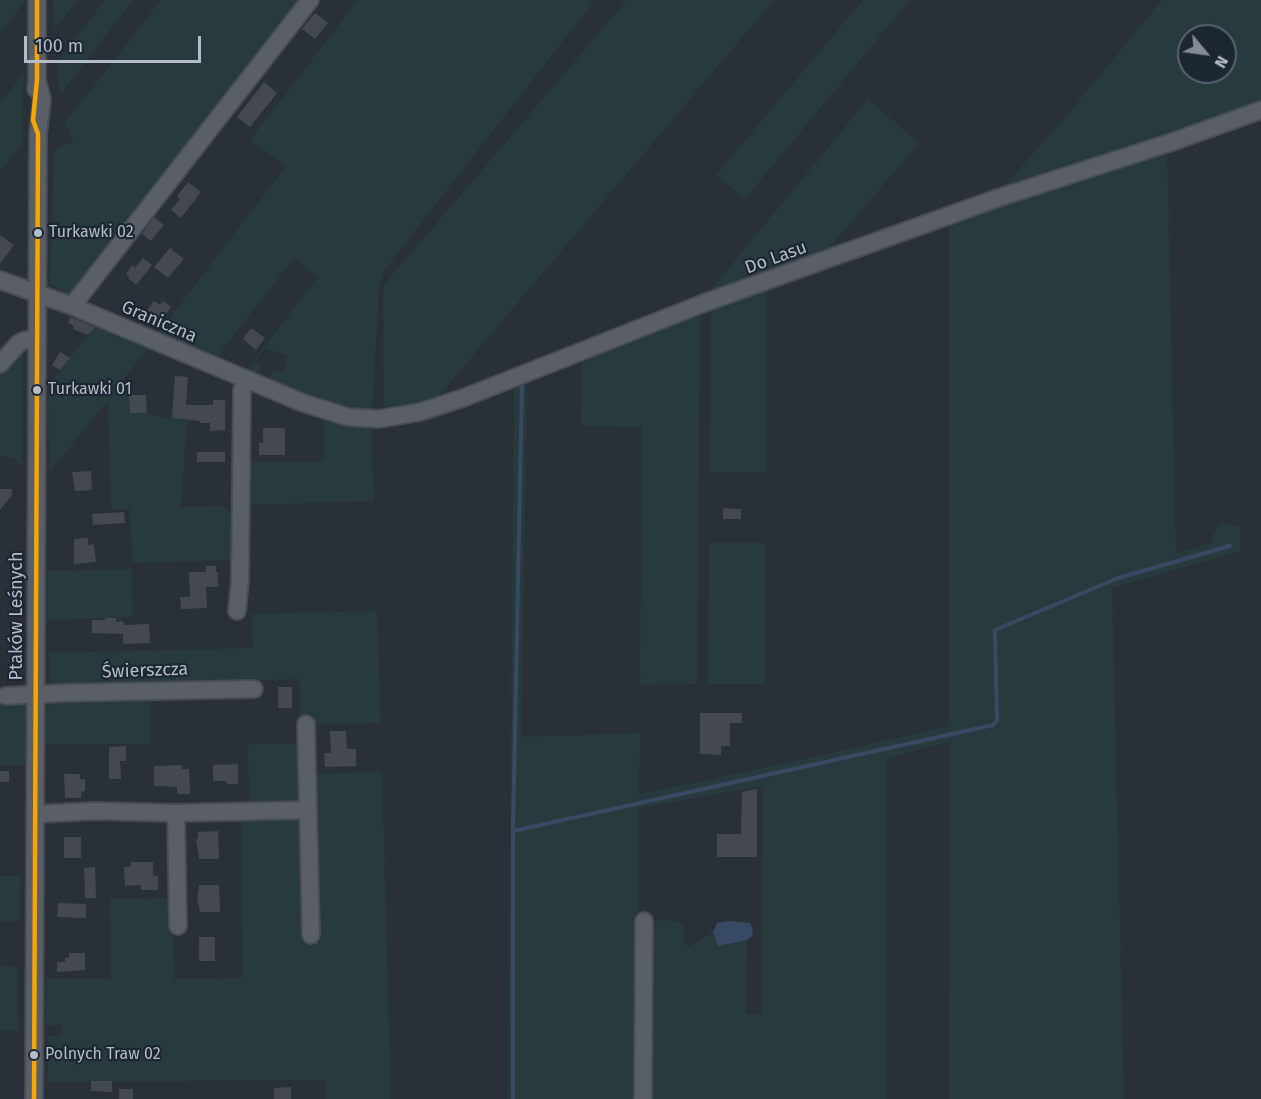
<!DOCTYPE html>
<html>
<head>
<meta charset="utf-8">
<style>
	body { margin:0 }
	#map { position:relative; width:1261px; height:1099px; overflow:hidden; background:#2a3038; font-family:"Fira Sans",sans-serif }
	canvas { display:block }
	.north { position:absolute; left:1177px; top:24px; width:60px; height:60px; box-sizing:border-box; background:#1d2633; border:2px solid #59626f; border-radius:50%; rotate:119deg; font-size:16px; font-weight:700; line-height:24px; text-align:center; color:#b4bcc9 }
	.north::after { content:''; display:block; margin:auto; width:21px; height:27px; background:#848b96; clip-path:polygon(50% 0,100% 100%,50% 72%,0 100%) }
	.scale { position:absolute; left:24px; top:36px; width:177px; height:27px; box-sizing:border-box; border:3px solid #b4bcc9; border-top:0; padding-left:8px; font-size:18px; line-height:21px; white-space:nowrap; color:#b4bcc9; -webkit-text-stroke:4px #1d2633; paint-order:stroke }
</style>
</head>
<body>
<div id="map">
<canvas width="1261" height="1099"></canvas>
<div class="north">N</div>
<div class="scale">100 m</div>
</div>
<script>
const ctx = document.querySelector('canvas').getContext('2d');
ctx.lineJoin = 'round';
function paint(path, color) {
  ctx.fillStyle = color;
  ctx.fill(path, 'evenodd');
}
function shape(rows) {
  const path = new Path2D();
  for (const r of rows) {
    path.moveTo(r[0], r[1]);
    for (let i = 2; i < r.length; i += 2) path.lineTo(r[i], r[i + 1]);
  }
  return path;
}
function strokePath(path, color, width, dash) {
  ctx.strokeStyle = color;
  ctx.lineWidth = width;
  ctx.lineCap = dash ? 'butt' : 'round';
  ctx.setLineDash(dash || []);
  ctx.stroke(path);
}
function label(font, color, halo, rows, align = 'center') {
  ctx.font = font + ' "Fira Sans",sans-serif';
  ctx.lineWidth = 4.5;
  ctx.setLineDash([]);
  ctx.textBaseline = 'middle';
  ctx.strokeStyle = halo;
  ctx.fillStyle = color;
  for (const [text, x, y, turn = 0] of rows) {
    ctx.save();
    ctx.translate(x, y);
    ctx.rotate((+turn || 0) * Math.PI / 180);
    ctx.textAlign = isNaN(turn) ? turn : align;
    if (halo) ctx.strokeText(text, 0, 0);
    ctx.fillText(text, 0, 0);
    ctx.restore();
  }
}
paint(shape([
	[0,0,24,0,24,3,0,34],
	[53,0,78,0,54,30],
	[105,0,133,0,60,95,57,62],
	[161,0,304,0,73,297,50,284,54,150,73,141,65,123],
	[358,0,595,0,383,272,379,288,372,415,339,411,268,384,272,370,283,373,288,356,265,348,254,363,262,366,259,377,243,374,318,277,294,258,217,357,216,362,156,336,286,166,250,140],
	[627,0,774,0,431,405,384,413,383,286],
	[863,0,910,0,745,199,716,175],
	[1162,0,1261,0,1261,106,996,195,1063,120],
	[1189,36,1225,36,1225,72,1189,72],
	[23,74,23,143,0,172,0,103],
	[868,99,919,143,823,255,703,299],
	[1167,151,1176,553,1211,543,1213,535,1219,525,1224,522,1240,527,1240,551,1112,588,1124,1099,949,1099,950,742,887,758,886,1099,648,1099,651,920,677,921,684,927,684,943,689,947,713,932,718,946,747,940,746,1014,761,1014,763,786,639,808,636,1099,508,1099,514,383,527,377,521,737,640,733,639,794,764,768,949,726,949,222],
	[767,289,766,472,710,472,711,309],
	[700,313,697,684,640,685,642,427,581,426,582,356],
	[97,324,150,345,117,388,129,395,130,413,147,413,160,417,187,420,181,507,223,506,231,514,232,560,132,563,130,509,111,509,108,400,49,473,48,385],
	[17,352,23,356,22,470,17,460,5,456,0,458,0,371],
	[324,420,371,425,374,501,248,505,248,462,324,462],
	[709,543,765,543,765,684,708,684],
	[132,569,133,617,47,620,47,571],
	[377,611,381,723,315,724,314,714,300,715,299,679,58,686,49,679,49,653,253,648,251,614],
	[0,688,2,704,24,703,29,708,29,765,0,765],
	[151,698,151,744,46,744,46,708,56,700],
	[301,743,303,796,294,802,249,803,248,744],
	[382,772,391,1099,326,1099,326,1080,48,1082,48,1036,62,1036,61,1025,46,1025,46,979,111,979,110,899,172,898,174,979,243,978,241,818,293,816,303,825,305,925,302,926,302,943,320,943,320,925,317,925,313,774],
	[0,876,21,876,20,921,0,921],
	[0,966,17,967,18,1031,0,1031]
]), '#273a3e');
paint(shape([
	[729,921,750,923,753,930,752,936,747,940,718,946,713,932,717,923]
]), '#384963');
strokePath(shape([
	[513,831,993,725,997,721,995,630,1118,578,1230,546],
	[513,1099,513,831,522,383]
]), '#384963', 4);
paint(shape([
	[315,13,328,23,315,39,302,29],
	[264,82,277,93,250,127,237,117],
	[188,182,201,192,181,218,171,210,180,199,177,196],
	[154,217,164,225,151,241,142,234],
	[0,235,14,245,0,264],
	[170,248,184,259,168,278,154,267],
	[143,258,152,265,136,285,128,278,129,276,126,274,132,265,135,268],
	[154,301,160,305,163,301,171,307,158,324,144,314],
	[70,317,95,327,88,335,73,329,74,326,68,323],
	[251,328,265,338,256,350,243,339],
	[60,352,70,358,60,370,52,365],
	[175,376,188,377,186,405,213,405,213,400,225,400,225,430,210,431,210,423,200,423,200,421,172,418],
	[129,395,146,395,147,413,130,413],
	[263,428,285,428,285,455,259,455,259,443,263,443],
	[197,452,225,452,225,462,197,462],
	[91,471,92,490,75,491,72,472],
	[0,489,12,489,12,495,0,510],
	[723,508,741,509,741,519,723,519],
	[124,512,125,523,93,525,92,514],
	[88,538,88,545,94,544,96,562,74,564,74,539],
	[206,566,216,566,216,572,218,572,218,587,206,587,207,608,181,609,180,597,190,597,189,572,206,572],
	[105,618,116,618,116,622,123,621,124,625,149,624,150,643,123,644,123,634,92,633,92,620,105,620],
	[278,687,292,687,292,708,278,708],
	[700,713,742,713,742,723,730,723,730,746,721,746,721,755,700,754],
	[330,731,346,731,347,749,356,749,356,766,325,767,324,753,331,753],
	[126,746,126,761,120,761,121,779,109,779,109,747],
	[238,764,238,784,227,784,227,781,213,781,213,765],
	[182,765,182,769,189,769,190,794,177,794,177,787,154,786,154,766],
	[0,771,9,771,9,782,0,782],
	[64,774,80,774,80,779,85,779,85,791,81,792,81,798,65,798],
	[757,789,757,857,717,857,717,834,741,834,742,792],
	[218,831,219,859,199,859,196,839,198,839,198,832],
	[64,837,81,837,81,858,64,858],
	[131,862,153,862,153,876,158,876,158,890,141,890,141,885,125,886,124,867,131,867],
	[95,867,96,898,85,898,84,868],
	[199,885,219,885,220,912,200,912,197,899],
	[58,903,86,904,86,918,57,917],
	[199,937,215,937,215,961,199,961],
	[69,953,85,953,85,970,57,972,57,962,65,962,65,958,69,957],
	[91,1081,112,1081,112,1092,91,1091],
	[291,1087,291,1099,274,1099,274,1088],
	[119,1089,133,1089,133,1099,119,1099]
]), '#444950');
const minor = shape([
	[36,89,37,80,37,0],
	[0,280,72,306,303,403,348,417,379,419,420,412,463,398,704,303,998,198,1172,142,1261,110],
	[72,306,310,0],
	[0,364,19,343,26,340,37,340],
	[237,611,240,580,242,390,245,379],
	[6,696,61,693,254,689],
	[306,724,311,935],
	[176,813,178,926],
	[36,814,95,811,176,813,308,810],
	[34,1099,38,134,42,99,37,80],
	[643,1099,644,921]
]);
strokePath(minor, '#484c53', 20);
strokePath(minor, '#5a5e66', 16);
strokePath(shape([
	[34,1099,38,134,33,120,37,80,37,0]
]), '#f7a600', 4.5);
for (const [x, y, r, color] of [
	[38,233,5,"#b4bcc9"],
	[37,390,5,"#b4bcc9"],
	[34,1055,5,"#b4bcc9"]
]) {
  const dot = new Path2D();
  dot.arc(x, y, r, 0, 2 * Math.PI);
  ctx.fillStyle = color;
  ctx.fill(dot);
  strokePath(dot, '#1d2633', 2);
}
label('16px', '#b4bcc9', '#1d2633', [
	["Turkawki 02",49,233],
	["Turkawki 01",48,390],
	["Polnych Traw 02",45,1055]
], 'left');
label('18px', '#b4bcc9', '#1d2633', [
	["Do Lasu",776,258,-20],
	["Graniczna",159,322,23],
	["Ptaków Leśnych",17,616,-90],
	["Świerszcza",145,671,-2]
]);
</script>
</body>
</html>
